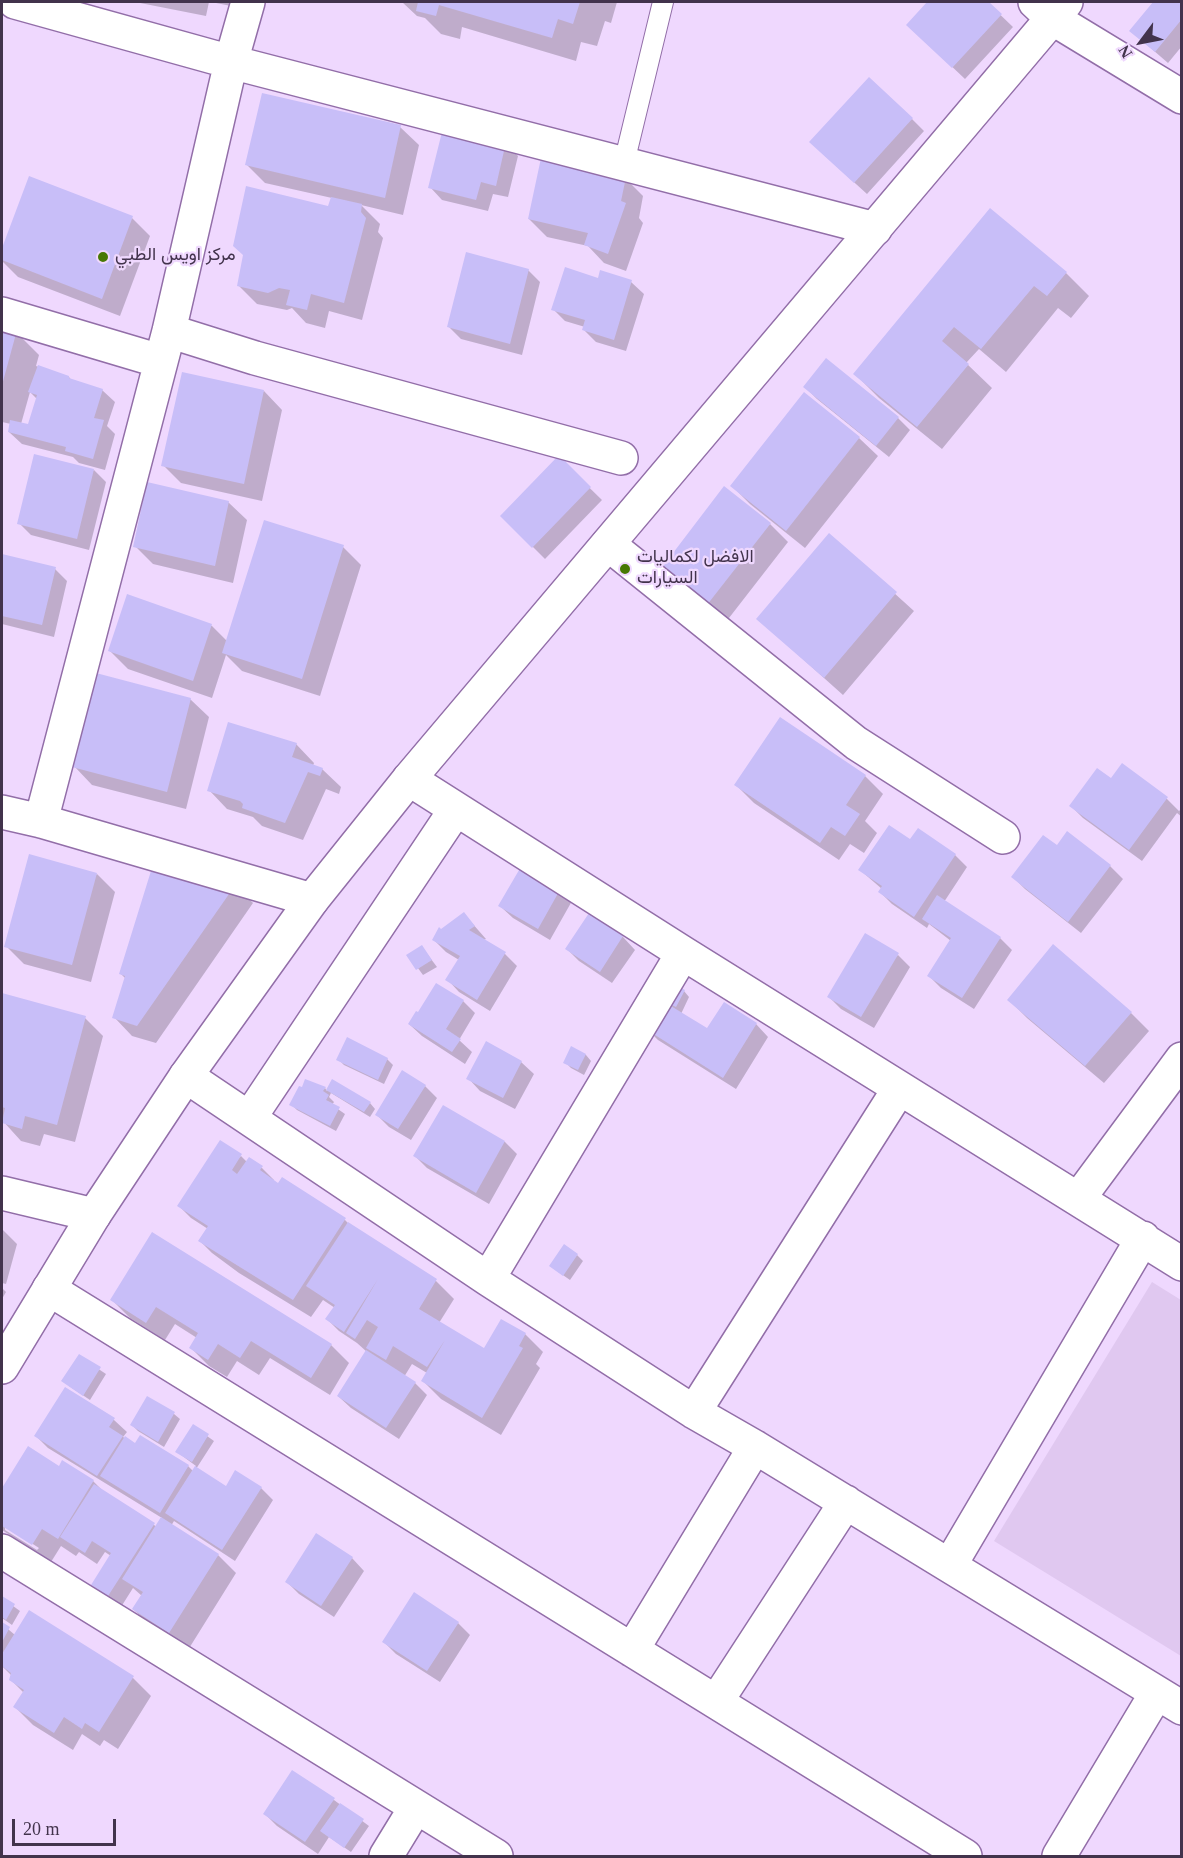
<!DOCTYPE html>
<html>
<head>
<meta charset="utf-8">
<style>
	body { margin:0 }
	#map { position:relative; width:1183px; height:1858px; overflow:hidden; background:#efd8fe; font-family:Georgia,serif }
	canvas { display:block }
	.frame { position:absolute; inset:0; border:3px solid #42334c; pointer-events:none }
	.north { position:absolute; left:1111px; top:12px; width:60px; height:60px; -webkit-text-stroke:4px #efd8fe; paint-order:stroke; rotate:238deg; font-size:16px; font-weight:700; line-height:24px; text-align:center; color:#42334c }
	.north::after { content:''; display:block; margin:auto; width:21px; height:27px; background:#42334c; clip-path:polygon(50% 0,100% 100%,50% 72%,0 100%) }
	.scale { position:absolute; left:12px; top:1819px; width:104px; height:27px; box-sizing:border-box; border:3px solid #42334c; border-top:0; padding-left:8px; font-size:18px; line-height:21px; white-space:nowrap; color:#42334c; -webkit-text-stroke:4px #efd8fe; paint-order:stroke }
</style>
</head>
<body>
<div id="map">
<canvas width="1183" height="1858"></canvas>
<div class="frame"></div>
<div class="north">N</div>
<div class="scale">20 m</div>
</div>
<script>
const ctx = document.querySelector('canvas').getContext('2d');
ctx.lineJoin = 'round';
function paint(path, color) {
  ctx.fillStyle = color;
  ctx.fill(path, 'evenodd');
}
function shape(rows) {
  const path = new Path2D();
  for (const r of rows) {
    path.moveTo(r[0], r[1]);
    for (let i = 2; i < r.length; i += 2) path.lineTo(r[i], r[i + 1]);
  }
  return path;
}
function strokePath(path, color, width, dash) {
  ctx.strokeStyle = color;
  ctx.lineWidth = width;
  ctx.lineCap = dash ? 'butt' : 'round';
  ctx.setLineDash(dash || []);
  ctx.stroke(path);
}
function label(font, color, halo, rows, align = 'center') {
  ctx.font = font + ' Georgia,Vazirmatn,serif';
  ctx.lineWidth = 4.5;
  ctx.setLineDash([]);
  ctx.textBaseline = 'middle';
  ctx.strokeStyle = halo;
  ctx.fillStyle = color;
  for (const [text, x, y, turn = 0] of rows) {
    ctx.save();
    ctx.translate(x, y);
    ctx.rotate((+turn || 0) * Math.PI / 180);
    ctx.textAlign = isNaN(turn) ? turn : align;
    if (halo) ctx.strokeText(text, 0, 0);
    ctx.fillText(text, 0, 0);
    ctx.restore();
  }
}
paint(shape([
	[1152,1282,1181,1300,1181,1656,994,1541]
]), '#e0c8f0');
paint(shape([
	[135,2,209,2,206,16],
	[211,2,237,2,231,6],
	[402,2,617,2,611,23,605,21,597,46,581,42,576,61,462,27,460,39,441,34,425,18,417,16],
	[930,2,987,2,1013,27,965,79,908,25],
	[1155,2,1182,2,1182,46,1168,63,1131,31],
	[912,119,924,131,867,194,823,154],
	[400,127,419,145,403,215,361,205,380,224,378,232,383,238,362,320,329,311,325,328,306,323,292,308,287,310,257,304,239,286,329,207,332,198,265,183,247,165],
	[506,143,518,156,508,197,493,194,488,211,442,200,430,187],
	[30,178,132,218,150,236,120,316,18,277,2,261,2,253],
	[625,178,643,196,639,218,643,223,626,271,604,263,588,246,547,237,529,219],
	[991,210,1066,273,1089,296,1071,318,1058,308,1006,372,979,349,966,363,992,388,942,449,879,398,855,374],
	[528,270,540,282,522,355,461,339,449,327],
	[599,280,631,282,644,294,626,351,596,342,584,330,585,327,565,321,553,309],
	[2,328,16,332,39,355,36,366,69,377,72,381,102,390,115,402,107,426,115,434,105,470,79,463,73,457,22,444,9,432,11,424,2,422],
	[30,392,37,399,29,426,21,424],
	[805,387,898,418,910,430,889,457,817,399],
	[264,391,282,410,262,501,181,483,163,465],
	[805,394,859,438,878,456,805,548,750,504,732,486],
	[559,458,602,500,545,559,502,516],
	[94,470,106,482,89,550,31,535,19,523],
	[228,502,247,520,233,583,153,564,135,546],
	[770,524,788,542,722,627,677,592],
	[830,535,914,611,843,695,758,619],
	[343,547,361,565,320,696,242,671,226,655,212,698,128,669,109,650,128,596,212,626,227,641],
	[2,556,55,569,67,581,54,637,2,624],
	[190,699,209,717,186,809,92,785,74,766],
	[296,744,314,763,313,766,322,769,341,787,339,794,326,789,303,840,262,826,253,817,227,809,209,790],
	[1122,765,1167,799,1179,811,1182,808,1182,817,1177,813,1142,861,1083,818,1071,806,1111,780],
	[865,776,883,794,865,821,877,833,864,853,850,844,839,860,754,803,736,785],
	[1067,833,1110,866,1123,879,1081,933,1025,889,1013,877,1057,847],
	[910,841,955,855,967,867,944,902,1000,938,1012,950,974,1009,941,988,929,976,951,941,929,924,927,928,892,904,880,892,882,889,860,870],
	[523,867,572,901,550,940,513,918,500,906],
	[97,874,115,892,91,982,24,964,6,946],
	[235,885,253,903,156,1043,132,1036,114,1017,126,979,121,974],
	[464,914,486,939,483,940,505,954,517,966,490,1011,459,992,447,979,459,960,446,952,434,940,441,931],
	[590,915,623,937,635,950,612,983,579,961,567,949],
	[422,947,437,967,423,975,409,956],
	[898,955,910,967,874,1028,841,1009,829,997],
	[684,991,689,997,681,1014,708,1031,756,1024,768,1037,736,1089,658,1040,646,1028,672,1007,666,1001],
	[2,995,85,1018,103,1036,75,1142,44,1134,40,1146,21,1141,2,1120],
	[1009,1000,1131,1013,1149,1031,1104,1083,1027,1018],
	[463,1001,475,1013,459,1040,472,1052,465,1064,422,1036,409,1024],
	[572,1048,586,1055,591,1061,584,1075,571,1068,565,1062],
	[338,1059,387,1059,393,1065,384,1084,344,1065],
	[521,1062,534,1074,515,1109,480,1091,468,1078],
	[333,1081,370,1103,375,1109,370,1117,331,1093,329,1097,334,1102,332,1105,345,1114,336,1131,297,1110,291,1104,325,1088,327,1091],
	[425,1086,437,1098,411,1140,389,1127,377,1115],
	[443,1107,505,1142,517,1154,489,1204,427,1168,415,1156],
	[241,1156,247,1162,262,1168,274,1180,273,1181,345,1220,352,1227,436,1281,454,1299,439,1323,485,1350,525,1334,543,1352,536,1364,540,1368,501,1435,441,1399,423,1381,427,1373,412,1364,404,1377,415,1383,427,1395,399,1439,351,1408,338,1396,367,1352,357,1343,339,1331,327,1319,335,1308,323,1300,311,1317,239,1273,212,1253,200,1241,208,1229,191,1218,179,1206],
	[2,1229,17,1244,6,1284,2,1283],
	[152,1234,331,1345,349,1363,330,1395,270,1358,259,1375,237,1361,227,1377,209,1366,191,1348,197,1338,175,1324,165,1340,130,1318,112,1300],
	[577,1255,583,1261,570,1280,557,1271],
	[2,1288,6,1292,2,1299],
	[79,1356,106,1374,90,1400,69,1386],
	[65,1389,114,1420,127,1432,123,1437,136,1445,188,1466,193,1471,196,1466,177,1452,193,1426,214,1441,196,1469,226,1488,261,1488,273,1500,235,1561,174,1521,171,1526,218,1555,236,1573,188,1650,152,1627,133,1609,142,1596,133,1588,121,1607,106,1597,93,1585,111,1556,105,1552,97,1564,79,1552,76,1556,61,1546,51,1562,2,1530,2,1491,28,1448,59,1468,63,1462,93,1481,104,1492,157,1527,162,1518,48,1448,36,1436],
	[5,1526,39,1548,37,1550,5,1530],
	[148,1398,174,1414,180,1419,164,1447,138,1431,132,1425],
	[352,1558,364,1571,334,1617,299,1594,287,1582],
	[2,1598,20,1611,12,1625,2,1618],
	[458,1623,470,1635,440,1682,396,1654,384,1642],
	[2,1624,15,1635,133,1678,151,1696,118,1749,104,1740,100,1746,82,1734,73,1750,33,1725,15,1707,24,1693,11,1680,12,1676,2,1666],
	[334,1800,369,1826,351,1852,329,1837,318,1854,277,1826,265,1814]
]), '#0003');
paint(shape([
	[418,2,580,2,573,24,558,19,552,38,439,5,436,16,416,11],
	[927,2,989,2,1002,14,952,68,906,25],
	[1153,2,1182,2,1182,19,1155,52,1129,31],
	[869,77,913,118,854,183,809,142],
	[262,93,401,125,385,198,245,165],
	[444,124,506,142,496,186,481,182,476,200,428,188],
	[541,158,626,177,621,201,626,203,608,254,584,245,588,233,528,219],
	[29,176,133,216,102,299,2,260,2,248],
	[246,186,328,206,331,197,362,204,361,212,366,218,344,303,311,294,307,310,286,305,290,290,279,288,268,293,237,286,243,255,233,246],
	[990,208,1067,272,1047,296,1034,286,981,349,954,327,942,341,969,364,917,427,853,374],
	[466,252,529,269,510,344,447,327],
	[565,267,598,278,600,270,632,280,614,340,582,330,585,320,551,310],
	[2,326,17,330,2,385],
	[826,358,899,417,876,446,803,387],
	[38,365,69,376,69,378,103,389,94,418,104,420,93,459,65,451,66,447,8,432,10,420,28,424,37,395,28,392],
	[182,372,264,390,244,484,161,466],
	[804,392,860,437,786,531,730,486],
	[34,454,94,469,77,539,17,524],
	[559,455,591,487,532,548,500,516],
	[147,482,229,501,215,566,133,547],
	[724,486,771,523,703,610,657,574],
	[264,520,344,545,302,679,222,653],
	[829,533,897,592,824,678,756,619],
	[2,554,56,567,42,625,2,616],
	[127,594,212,624,193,681,108,651],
	[96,673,191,698,167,792,72,767],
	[780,717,866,775,846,805,860,814,845,836,831,827,820,843,734,785],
	[228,722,297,743,292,757,323,768,320,776,308,772,285,823,242,808,243,804,240,801,207,791],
	[1122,763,1168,797,1129,850,1069,806,1097,768,1111,778],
	[889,825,910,839,918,828,956,854,914,917,878,892,882,886,858,870],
	[1067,831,1111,865,1068,922,1011,877,1043,835,1057,845],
	[29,854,97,873,72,965,4,947],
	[155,858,236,884,137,1026,112,1018,125,976,119,974],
	[522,865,561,888,538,929,498,906],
	[937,895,1001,937,962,998,927,976,951,938,922,919],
	[464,912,475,926,469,930,506,952,477,1000,445,980,460,956,432,940,439,927,441,929],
	[589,913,623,936,600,972,565,949],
	[865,933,899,953,861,1017,827,997],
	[1053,944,1132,1012,1085,1066,1007,1000],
	[422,945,432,960,416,970,406,955],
	[436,983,464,1000,446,1029,461,1039,452,1052,408,1024,416,1011,418,1012],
	[673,984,685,990,676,1007,664,1001],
	[2,993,86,1016,57,1125,25,1116,22,1129,2,1123,5,1108,2,1107],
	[661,1000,707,1028,724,1002,757,1023,723,1078,644,1028],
	[347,1037,388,1058,378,1080,336,1060],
	[486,1041,522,1061,503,1098,466,1079],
	[571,1046,586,1054,578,1070,563,1063],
	[402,1070,426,1085,398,1129,375,1115],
	[305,1079,326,1087,323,1091,329,1095,326,1100,340,1107,330,1126,289,1105,299,1086,302,1087],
	[332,1079,371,1102,364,1112,326,1090],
	[443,1105,505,1141,476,1193,413,1156],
	[220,1140,242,1154,232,1170,237,1174,249,1157,263,1166,260,1170,278,1183,282,1177,346,1218,293,1300,198,1241,208,1226,177,1206],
	[348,1222,437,1279,419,1309,484,1348,501,1319,526,1333,519,1346,523,1348,482,1418,421,1381,445,1340,427,1367,393,1346,386,1360,366,1348,378,1327,367,1320,355,1339,346,1333,378,1279,344,1332,325,1319,335,1305,306,1286],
	[152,1232,332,1344,311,1378,251,1341,240,1358,218,1344,208,1360,189,1348,198,1333,156,1307,146,1323,110,1300],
	[564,1244,578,1254,563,1276,549,1266],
	[366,1350,416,1382,386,1428,337,1396],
	[79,1354,101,1367,83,1396,61,1381],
	[65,1387,115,1418,109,1427,123,1436,97,1476,34,1436],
	[147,1396,175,1412,158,1442,130,1425],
	[193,1424,209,1434,192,1462,175,1452],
	[140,1435,189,1465,160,1513,100,1476,125,1436,135,1443],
	[28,1446,59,1466,62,1460,94,1480,58,1539,42,1529,32,1545,2,1526,2,1488],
	[195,1466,226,1486,235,1470,262,1487,222,1550,165,1513],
	[94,1484,155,1523,108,1596,91,1585,111,1553,92,1541,85,1553,60,1537],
	[161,1517,219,1554,169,1633,132,1609,143,1592,122,1579],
	[316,1533,353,1557,321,1606,285,1582],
	[414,1592,459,1622,427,1671,382,1642],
	[2,1596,15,1604,6,1620,2,1617],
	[29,1610,134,1676,99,1732,85,1723,82,1729,64,1717,54,1733,13,1707,24,1690,9,1680,11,1673,2,1666,2,1654],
	[2,1622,10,1627,2,1642],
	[292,1770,335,1798,305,1842,263,1814],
	[340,1803,364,1819,344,1848,320,1831]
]), '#c8bef8');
const lane = shape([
	[624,163,663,2]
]);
const street = shape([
	[15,2,231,62,875,229],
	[1035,2,1052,18,1182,97],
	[2,314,160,361],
	[169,331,255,358,621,458],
	[608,544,856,743,1003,837],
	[409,779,683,953,1182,1264],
	[2,812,41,821,312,900],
	[41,821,169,331,231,62,248,2],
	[186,1076,488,1279,694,1412,755,1447,1182,1708],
	[250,1117,456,809],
	[2,1193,94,1215],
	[1079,1198,1182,1059],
	[488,1279,683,953],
	[49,1289,965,1856],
	[694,1412,899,1089],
	[2,1551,496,1856],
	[950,1565,1143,1238],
	[632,1650,755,1447],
	[716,1702,846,1502],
	[386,1856,416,1807],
	[1059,1856,1156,1694]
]);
const secondary = shape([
	[2,1367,94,1215,186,1076,312,900,409,779,1066,2]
]);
strokePath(lane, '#926ea8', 22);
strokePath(street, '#926ea8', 36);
strokePath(secondary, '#926ea8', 36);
strokePath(lane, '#fff', 20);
strokePath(street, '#fff', 33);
strokePath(secondary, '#fff', 33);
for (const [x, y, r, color] of [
	[103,257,6,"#477904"],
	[625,569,6,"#477904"]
]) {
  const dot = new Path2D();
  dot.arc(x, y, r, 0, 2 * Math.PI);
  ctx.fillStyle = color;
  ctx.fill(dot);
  strokePath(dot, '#efd8fe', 2);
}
label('18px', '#42334c', '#efd8fe', [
	["مركز اويس الطبي",115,257],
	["الافضل لكماليات",637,559],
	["السيارات",637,580]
], 'left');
</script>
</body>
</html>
